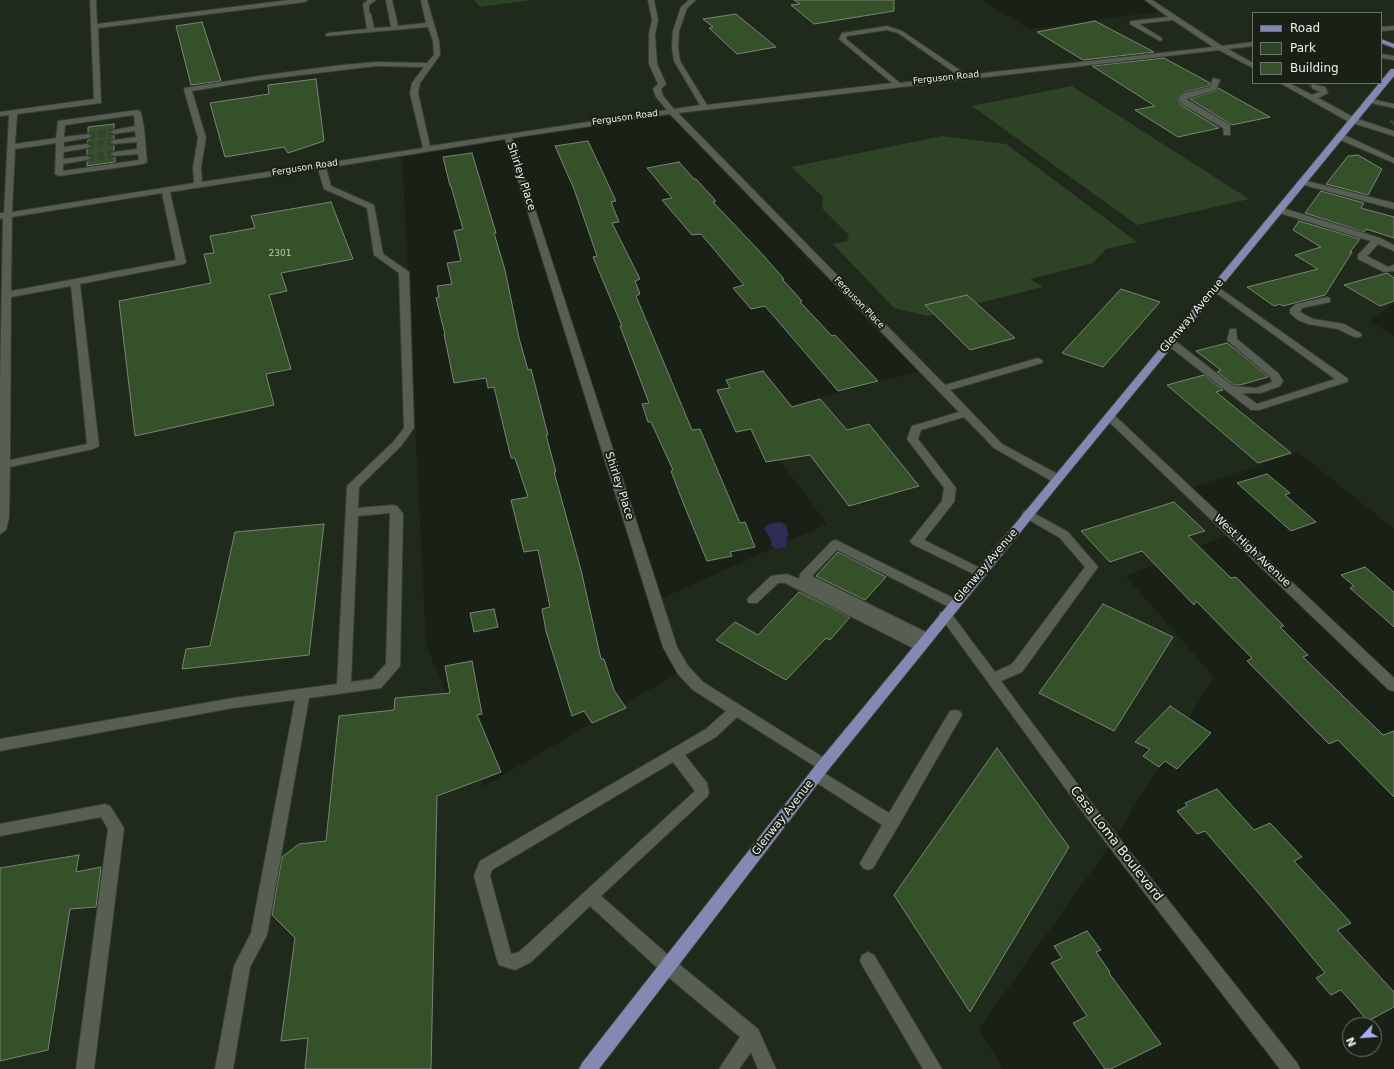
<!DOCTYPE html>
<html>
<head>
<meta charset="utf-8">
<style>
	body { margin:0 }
	#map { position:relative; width:1394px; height:1069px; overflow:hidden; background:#192016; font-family:"DejaVu Sans",sans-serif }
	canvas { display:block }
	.legend { position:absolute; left:1252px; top:12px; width:130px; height:72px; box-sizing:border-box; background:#192016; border:1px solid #6d746b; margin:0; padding:5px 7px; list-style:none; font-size:12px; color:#ecf2eb }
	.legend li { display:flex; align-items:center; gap:8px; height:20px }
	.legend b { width:20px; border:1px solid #6d746b }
	.north { position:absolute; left:1342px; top:1017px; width:40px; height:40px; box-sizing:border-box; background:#192016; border:1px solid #6d746b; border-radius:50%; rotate:245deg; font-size:11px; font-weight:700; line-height:16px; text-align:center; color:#ecf2eb }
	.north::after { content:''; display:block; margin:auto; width:14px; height:18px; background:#adaefb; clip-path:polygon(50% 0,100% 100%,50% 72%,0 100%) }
</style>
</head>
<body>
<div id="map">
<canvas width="1394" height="1069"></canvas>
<ul class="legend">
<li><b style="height:5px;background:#8588b2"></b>Road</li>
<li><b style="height:11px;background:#2e4226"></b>Park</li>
<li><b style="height:11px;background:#35512a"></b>Building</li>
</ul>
<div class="north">N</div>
</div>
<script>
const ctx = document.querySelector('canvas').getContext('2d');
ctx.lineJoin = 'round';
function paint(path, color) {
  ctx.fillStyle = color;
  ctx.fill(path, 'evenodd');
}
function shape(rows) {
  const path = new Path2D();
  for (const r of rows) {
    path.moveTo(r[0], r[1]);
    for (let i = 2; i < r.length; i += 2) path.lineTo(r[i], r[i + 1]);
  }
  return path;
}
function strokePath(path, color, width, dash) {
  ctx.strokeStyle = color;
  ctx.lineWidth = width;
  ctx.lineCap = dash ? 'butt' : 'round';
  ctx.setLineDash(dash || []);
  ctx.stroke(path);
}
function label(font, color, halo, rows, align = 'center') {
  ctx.font = font + ' "DejaVu Sans",sans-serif';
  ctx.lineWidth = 4;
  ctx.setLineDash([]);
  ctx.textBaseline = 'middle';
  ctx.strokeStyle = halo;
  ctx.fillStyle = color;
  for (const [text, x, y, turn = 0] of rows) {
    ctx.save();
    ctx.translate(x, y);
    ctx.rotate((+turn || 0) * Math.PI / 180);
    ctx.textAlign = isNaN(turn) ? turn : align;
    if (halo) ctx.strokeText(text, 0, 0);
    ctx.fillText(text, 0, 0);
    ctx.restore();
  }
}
paint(shape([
	[0,0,983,0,1029,29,1164,11,1148,0,1394,0,1394,303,1369,321,1394,336,1394,529,1298,452,1187,489,1233,533,1126,576,1214,677,1113,841,979,1029,1003,1069,0,1069],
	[1253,13,1381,13,1381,83,1253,83],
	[673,111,924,370,747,417,827,524,655,601,683,670,484,786,426,644,402,153]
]), '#1f2a1b');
paint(shape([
	[474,0,532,0,480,7],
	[1072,86,1249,199,1137,225,972,106],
	[942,136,1006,144,1137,242,1106,249,1093,263,1030,279,1043,287,928,316,894,308,833,244,847,241,849,235,822,208,823,197,791,167]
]), '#2e4226');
paint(shape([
	[780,522,786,525,788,534,786,547,777,549,770,545,772,542,764,528,769,524]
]), '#2e2d55');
const building = shape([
	[794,0,894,0,894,11,814,24,791,5,800,4,794,0],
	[736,14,776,47,737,54,709,28,713,27,703,19,736,14],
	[1095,21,1154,52,1083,60,1037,32,1095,21],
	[202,22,221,81,191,85,176,26,202,22],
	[1164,58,1210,83,1209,86,1184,92,1177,98,1182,106,1219,128,1178,137,1135,110,1155,106,1092,66,1164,58],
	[316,79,324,141,288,153,284,147,225,157,210,103,269,94,268,85,316,79],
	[1218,88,1270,117,1232,125,1190,99,1216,91,1218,88],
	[114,124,114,128,109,133,114,135,114,138,109,143,114,145,114,150,109,155,115,157,115,162,87,166,87,162,92,159,87,155,87,149,92,147,87,143,88,140,93,137,88,133,88,127,114,124],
	[588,141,616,201,611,202,619,222,612,223,640,279,635,281,640,294,636,296,692,430,700,429,740,523,745,522,755,547,730,552,732,556,707,561,684,505,671,471,673,470,651,422,648,422,642,404,649,403,620,326,622,326,593,257,597,256,574,189,555,146,588,141],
	[472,153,496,233,494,233,505,270,519,338,528,370,531,369,548,435,546,435,556,472,554,472,581,570,601,659,604,659,614,690,626,708,592,723,584,711,572,716,546,631,542,609,550,607,538,550,524,552,511,500,528,497,515,458,511,458,494,387,488,388,486,378,454,383,444,334,445,334,436,298,439,297,437,286,452,284,447,263,461,261,454,231,463,229,451,186,450,186,443,157,472,153],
	[1358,155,1382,169,1368,195,1326,184,1348,156,1358,155],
	[679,162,694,179,696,179,716,201,713,202,763,255,784,279,782,279,802,301,800,302,832,336,835,335,878,381,838,391,765,306,751,309,733,288,744,285,701,234,692,235,662,200,672,198,647,168,679,162],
	[1321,191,1364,203,1361,208,1394,217,1394,238,1366,229,1364,232,1305,213,1321,191],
	[331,202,353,259,281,273,287,291,269,295,291,369,266,374,274,405,135,436,119,301,211,283,204,254,214,253,210,236,255,228,251,216,331,202],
	[1299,221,1360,239,1350,252,1352,252,1325,295,1283,306,1280,304,1274,306,1247,287,1318,269,1295,255,1321,247,1293,230,1299,221],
	[1387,273,1394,278,1394,301,1380,306,1344,285,1387,273],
	[1121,289,1160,302,1103,367,1062,353,1121,289],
	[967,295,1015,338,970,350,925,305,967,295],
	[1227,343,1238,351,1268,377,1240,385,1234,385,1217,372,1221,370,1196,351,1227,343],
	[763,371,792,407,820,399,847,430,869,424,919,486,849,506,810,455,766,462,751,429,736,432,717,390,730,388,726,380,763,371],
	[1204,375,1223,390,1216,392,1291,453,1258,463,1167,385,1204,375],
	[1267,474,1290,493,1285,495,1316,522,1291,531,1237,483,1267,474],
	[1174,502,1205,531,1188,536,1231,578,1236,577,1284,626,1280,627,1308,655,1303,657,1383,735,1394,731,1394,797,1338,740,1329,744,1247,661,1252,658,1196,601,1194,605,1142,551,1110,562,1081,531,1174,502],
	[324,524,309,655,182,669,186,649,210,646,235,532,324,524],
	[838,552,886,577,865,600,816,576,838,552],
	[1365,567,1394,592,1394,627,1350,588,1354,586,1341,575,1365,567],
	[799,592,850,617,830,640,826,638,786,680,716,640,735,622,758,635,799,592],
	[1103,604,1173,637,1114,731,1039,693,1103,604],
	[494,609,498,627,474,632,470,613,494,609],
	[472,661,482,714,477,715,501,772,437,796,431,1069,305,1069,308,1038,281,1041,295,938,272,915,282,857,299,844,326,841,339,716,394,710,395,698,450,693,445,666,472,661],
	[1170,706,1211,733,1177,769,1165,761,1159,767,1143,756,1150,749,1135,742,1170,706],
	[997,748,1069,847,970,1012,894,895,997,748],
	[1217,789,1254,830,1270,823,1302,857,1294,861,1351,923,1337,930,1394,992,1394,1007,1368,1021,1341,990,1331,995,1316,978,1325,973,1269,905,1205,831,1197,834,1177,811,1187,806,1185,803,1217,789],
	[79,855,76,872,101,867,96,907,70,909,48,1050,0,1061,0,868,79,855],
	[1087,931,1101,950,1096,952,1110,972,1109,973,1161,1044,1111,1069,1105,1069,1073,1023,1087,1016,1051,963,1062,958,1054,946,1087,931]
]);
paint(building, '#35512a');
strokePath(building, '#7b8477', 1);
strokePath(shape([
	[1310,83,1315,86],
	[1392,124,1394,122],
	[88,136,114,132],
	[87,146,114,142],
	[87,158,114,154]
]), '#394036', 7, [7, 3.5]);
const minor = shape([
	[90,0,96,0,97,24,289,0,308,0,305,2,98,28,101,103,17,114,15,144,56,138,58,121,137,110,141,112,144,128,147,162,143,164,59,176,55,174,56,143,15,149,12,212,194,183,193,167,198,138,184,90,185,88,259,76,342,65,376,62,427,63,434,55,433,41,428,27,326,36,326,34,328,33,367,29,363,4,368,0,376,0,369,5,369,12,371,14,374,28,391,27,386,0,392,0,398,26,426,23,421,0,427,0,439,41,440,55,420,83,418,93,430,146,667,110,656,97,653,89,658,84,649,64,649,34,652,20,648,0,654,0,658,20,655,34,657,64,666,84,661,89,663,96,674,109,700,105,674,61,672,47,673,31,681,7,689,0,696,0,687,8,679,31,678,47,680,61,707,105,892,83,839,39,842,33,887,26,902,31,967,75,1213,47,1173,20,1139,24,1162,38,1162,40,1160,41,1130,24,1130,22,1132,21,1168,17,1145,0,1152,0,1222,46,1253,42,1253,46,1228,49,1253,63,1253,68,1219,50,678,113,945,385,1038,358,1043,361,1042,363,950,390,1002,444,1061,476,1063,479,1061,482,1053,482,994,448,964,417,921,430,918,439,956,488,954,502,924,540,984,570,986,573,984,576,980,577,912,544,910,541,942,501,944,488,907,439,911,428,912,426,959,412,670,114,512,138,677,647,688,666,703,682,829,761,831,765,829,769,824,771,819,769,737,717,716,737,685,755,707,783,709,793,707,797,601,896,674,960,758,1029,776,1069,758,1069,751,1052,739,1069,719,1069,740,1037,662,972,590,906,531,962,515,970,499,965,497,960,474,876,480,861,706,729,726,711,693,690,678,674,663,647,505,139,326,168,331,186,374,205,383,254,409,272,414,428,401,446,359,487,358,508,393,505,397,506,403,514,400,666,381,688,309,698,267,935,250,967,233,1069,215,1069,234,966,251,933,295,700,233,708,0,751,0,739,233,698,337,684,347,486,393,442,404,428,399,273,374,255,367,208,324,189,318,169,170,192,186,262,184,264,80,284,99,446,93,449,10,467,9,518,6,530,0,534,0,385,3,218,0,219,0,213,4,213,9,115,0,116,0,112,94,99,90,0],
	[887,30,898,33,959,76,900,83,846,39,847,36,887,30],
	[376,66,424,67,412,83,410,93,423,148,202,182,201,167,206,138,192,91,259,80,376,66],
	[134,115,135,126,114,130,110,132,114,134,135,131,136,137,114,140,110,142,114,144,137,142,137,149,114,152,110,154,114,156,138,154,139,160,63,171,63,164,87,160,91,158,87,156,63,159,64,152,87,148,91,146,87,144,64,147,64,142,88,138,92,136,88,134,64,137,65,125,134,115],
	[162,193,176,260,11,291,12,217,162,193],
	[71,286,87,444,10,460,11,297,71,286],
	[390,513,386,664,372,679,351,682,358,516,390,513],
	[673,762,695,791,519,952,511,954,490,876,492,870,673,762],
	[1394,26,1394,30,1381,31,1381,27,1394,26],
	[1381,54,1394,56,1394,60,1381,58,1381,54],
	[1213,78,1220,80,1216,90,1186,99,1230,125,1230,135,1224,135,1223,128,1183,105,1178,98,1184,93,1210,87,1213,78],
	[1280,83,1289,83,1312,95,1320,92,1312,88,1312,84,1325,87,1328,93,1318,98,1355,118,1394,131,1394,136,1349,122,1280,83],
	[1366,98,1394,104,1394,108,1366,102,1366,98],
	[1336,134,1342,134,1394,158,1394,163,1336,138,1336,134],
	[1300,180,1303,180,1394,203,1394,209,1300,184,1300,180],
	[1279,207,1380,238,1394,245,1394,251,1378,244,1367,256,1388,267,1394,265,1394,271,1384,272,1358,259,1358,255,1371,241,1276,212,1275,210,1279,207],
	[1215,285,1347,378,1348,380,1347,382,1259,410,1251,410,1166,344,1165,342,1166,340,1174,340,1233,386,1256,388,1272,382,1270,377,1227,340,1230,329,1236,329,1237,339,1278,373,1283,381,1280,386,1261,393,1242,393,1257,404,1335,379,1212,290,1212,286,1215,285],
	[1327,297,1330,298,1330,302,1302,308,1300,312,1313,319,1344,324,1360,333,1362,335,1360,337,1354,337,1338,329,1308,324,1298,320,1290,313,1290,309,1296,304,1327,297],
	[1109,413,1113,414,1394,678,1394,691,1389,690,1105,418,1104,416,1109,413],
	[1028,510,1068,532,1098,567,1022,672,1001,681,1097,810,1297,1063,1300,1069,1280,1069,1087,818,939,615,940,612,950,612,995,672,1012,664,1085,567,1060,538,1024,517,1022,514,1024,511,1028,510],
	[836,540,959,601,960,604,959,607,949,607,837,550,812,576,932,635,934,638,932,641,923,642,927,646,925,649,920,651,915,649,785,583,778,583,757,603,749,603,747,600,749,597,771,576,787,574,799,579,800,574,832,541,836,540],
	[955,710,960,711,962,715,897,828,873,868,868,870,863,868,860,863,882,825,811,779,809,775,811,771,816,769,821,771,889,813,950,711,955,710],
	[105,804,110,806,124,828,94,1069,76,1069,108,829,101,817,0,836,0,824,105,804],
	[868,952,874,955,942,1069,923,1069,862,965,860,960,862,955,868,952]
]);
const major = shape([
	[1381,39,1394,44,1394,48,1381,43,1381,39],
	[1391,69,1394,69,1394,76,1061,482,829,769,599,1069,579,1069,582,1063,819,761,1391,69]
]);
strokePath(minor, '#383d36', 2);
strokePath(major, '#383d36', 2);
paint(minor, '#575f53');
paint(major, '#8588b2');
label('9px', '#ecf2eb', '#192016', [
	["Ferguson Road",946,78,-6],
	["Ferguson Road",625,118,-8],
	["Ferguson Road",305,168,-9],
	["Ferguson Place",859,303,46]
]);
label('9px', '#becabb', null, [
	["2301",280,254]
]);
label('11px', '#ecf2eb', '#192016', [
	["Shirley Place",521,177,72],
	["Glenway Avenue",1192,316,-50],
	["Shirley Place",619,486,72],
	["West High Avenue",1252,551,43],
	["Glenway Avenue",986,566,-50],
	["Glenway Avenue",783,818,-52]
]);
label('13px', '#ecf2eb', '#192016', [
	["Casa Loma Boulevard",1116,844,52]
]);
</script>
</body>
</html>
